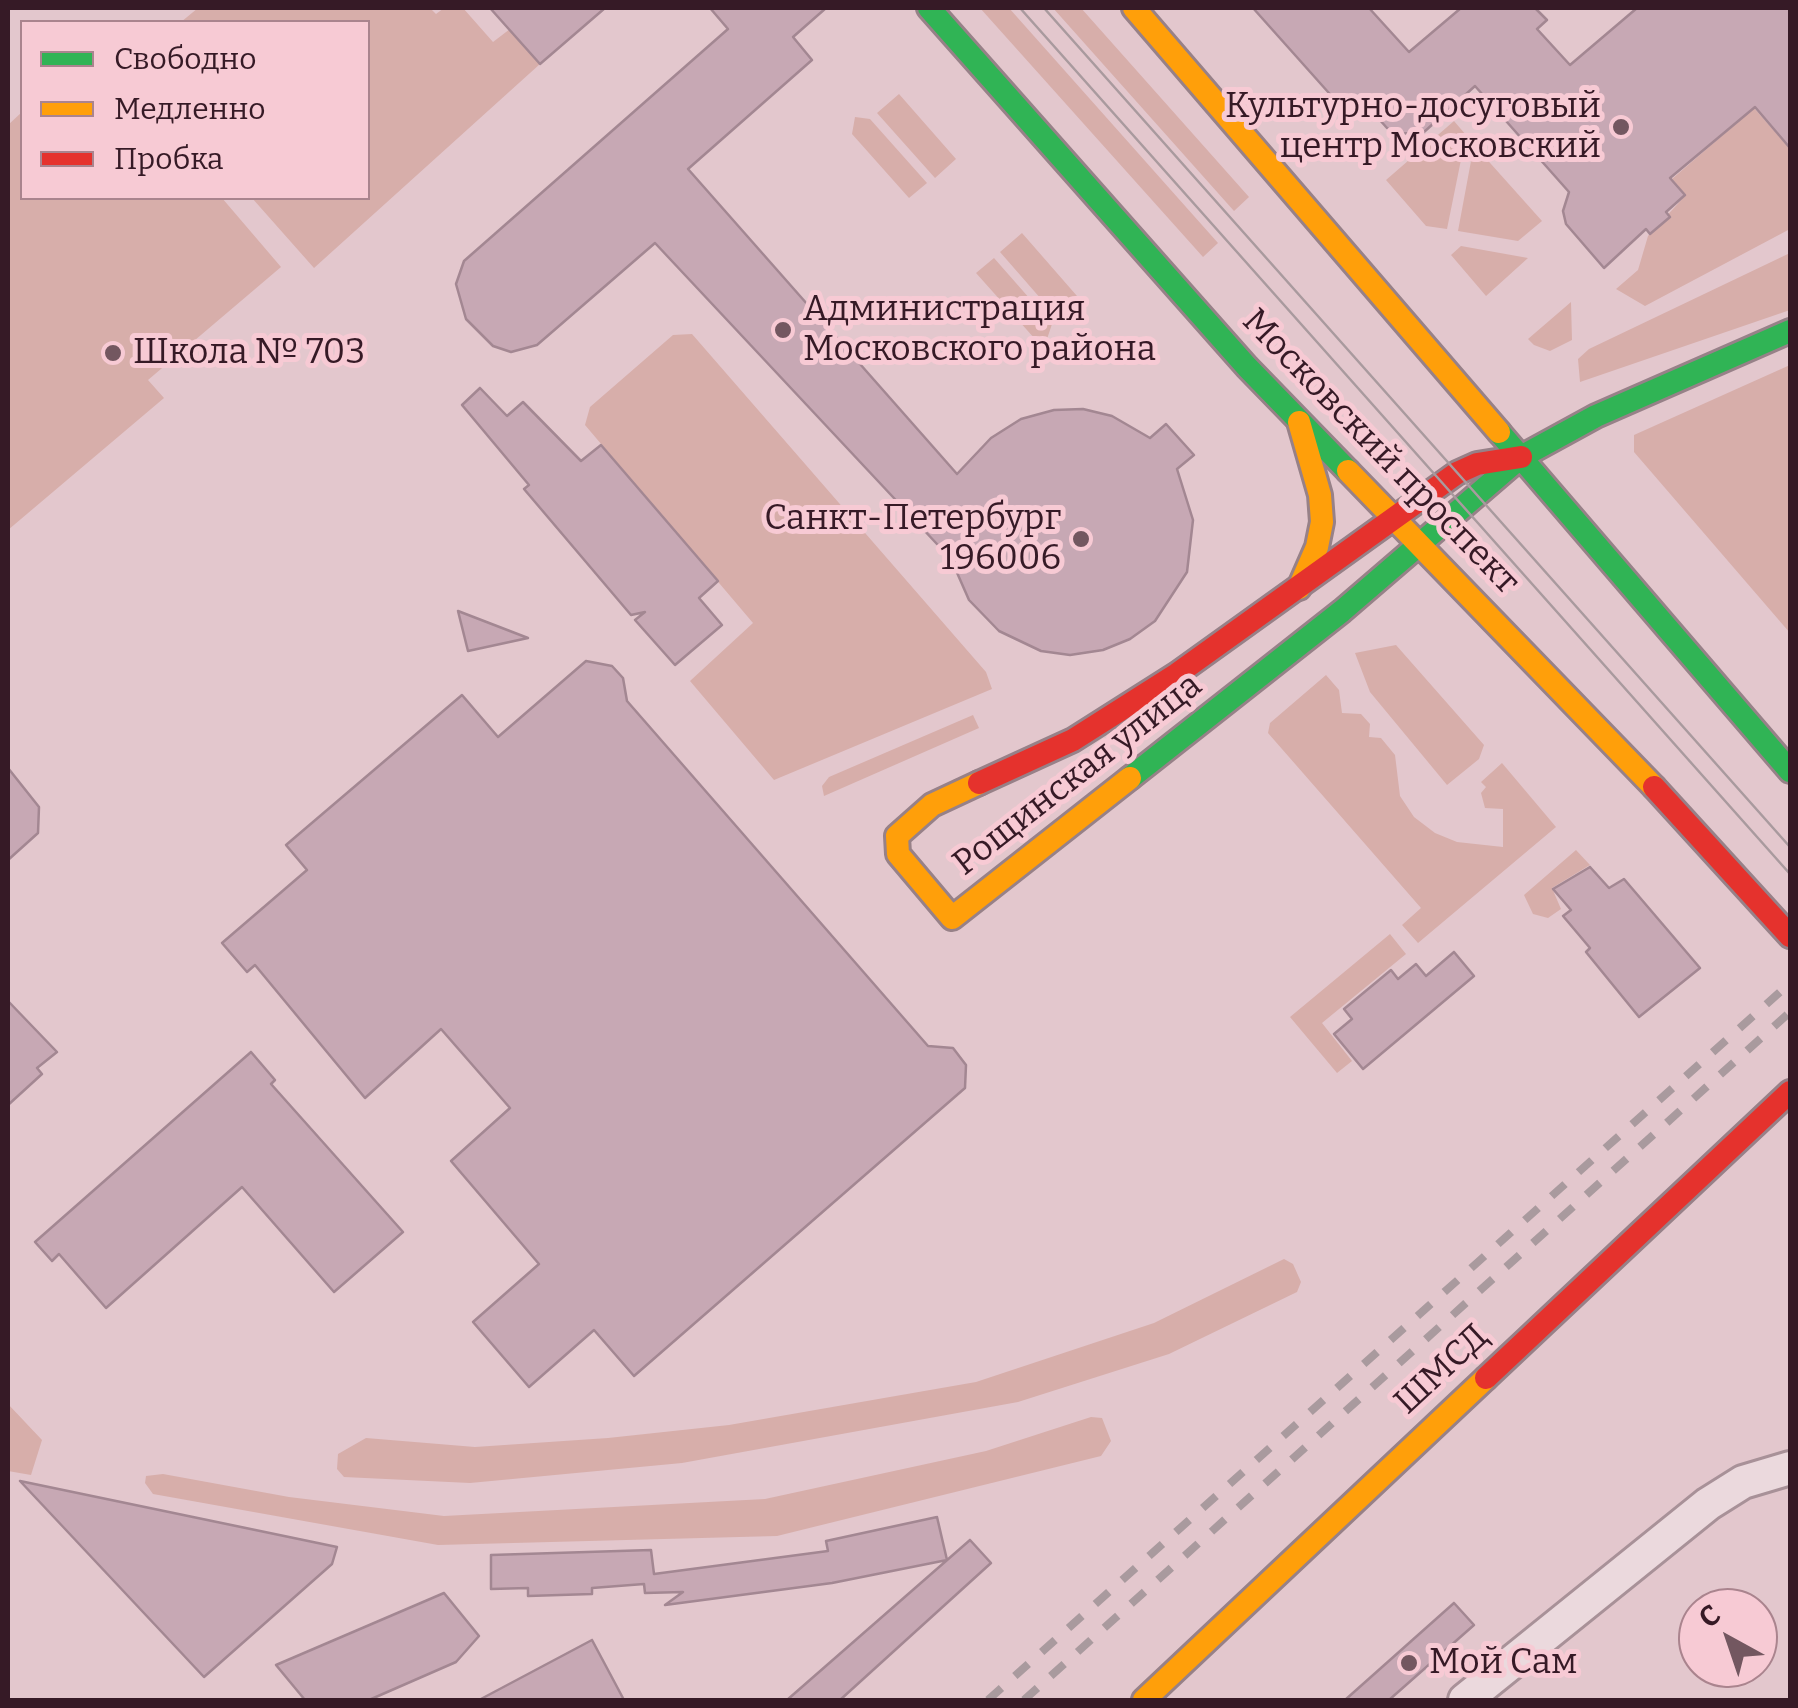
<!DOCTYPE html>
<html>
<head>
<meta charset="utf-8">
<style>
	body { margin:0 }
	#map { position:relative; width:1798px; height:1708px; overflow:hidden; background:#e3c7cd; font-family:Bitter,serif }
	canvas { display:block }
	.frame { position:absolute; inset:0; border:10px solid #361a26; pointer-events:none }
	.legend { position:absolute; left:20px; top:20px; width:350px; height:180px; box-sizing:border-box; background:#f7cad4; border:2px solid #aa848e; margin:0; padding:12px 18px; list-style:none; font-size:30px; color:#361a26 }
	.legend li { display:flex; align-items:center; gap:20px; height:50px }
	.legend b { width:50px; border:2px solid #aa848e }
	.north { position:absolute; left:1678px; top:1588px; width:100px; height:100px; box-sizing:border-box; background:#f7cad4; border:2px solid #aa848e; border-radius:50%; rotate:320deg; font-size:28px; font-weight:700; line-height:40px; text-align:center; color:#361a26 }
	.north::after { content:''; display:block; margin:auto; width:35px; height:45px; background:#735760; clip-path:polygon(50% 0,100% 100%,50% 72%,0 100%) }
</style>
</head>
<body>
<div id="map">
<canvas width="1798" height="1708"></canvas>
<div class="frame"></div>
<ul class="legend">
<li><b style="height:12px;background:#30b455"></b>Свободно</li>
<li><b style="height:12px;background:#ff9f0a"></b>Медленно</li>
<li><b style="height:12px;background:#e5322d"></b>Пробка</li>
</ul>
<div class="north">С</div>
</div>
<script>
const ctx = document.querySelector('canvas').getContext('2d');
ctx.lineJoin = 'round';
function paint(path, color) {
  ctx.fillStyle = color;
  ctx.fill(path, 'evenodd');
}
function shape(rows) {
  const path = new Path2D();
  for (const r of rows) {
    path.moveTo(r[0], r[1]);
    for (let i = 2; i < r.length; i += 2) path.lineTo(r[i], r[i + 1]);
  }
  return path;
}
function strokePath(path, color, width, dash) {
  ctx.strokeStyle = color;
  ctx.lineWidth = width;
  ctx.lineCap = dash ? 'butt' : 'round';
  ctx.setLineDash(dash || []);
  ctx.stroke(path);
}
function label(font, color, halo, rows, align = 'center') {
  ctx.font = font + ' Bitter,serif';
  ctx.lineWidth = 10;
  ctx.setLineDash([]);
  ctx.textBaseline = 'middle';
  ctx.strokeStyle = halo;
  ctx.fillStyle = color;
  for (const [text, x, y, turn = 0] of rows) {
    ctx.save();
    ctx.translate(x, y);
    ctx.rotate((+turn || 0) * Math.PI / 180);
    ctx.textAlign = isNaN(turn) ? turn : align;
    if (halo) ctx.strokeText(text, 0, 0);
    ctx.fillText(text, 0, 0);
    ctx.restore();
  }
}
paint(shape([
	[198,8,430,8,436,14,444,8,463,8,493,42,510,29,540,64,314,268,252,198,368,198,368,22,181,22],
	[980,8,1009,8,1218,243,1203,257],
	[1053,8,1081,8,1249,197,1234,211],
	[899,94,956,159,935,178,877,113],
	[1754,108,1790,149,1790,229,1645,306,1616,289,1638,270,1648,236,1686,195,1672,179],
	[22,112,22,198,222,198,281,267,148,380,164,398,8,530,8,125],
	[855,117,870,119,927,183,909,198,852,134],
	[1454,121,1466,135,1447,229,1426,226,1386,180],
	[1474,145,1542,221,1518,241,1458,231],
	[1022,233,1077,296,1055,315,1000,252],
	[1461,246,1528,258,1486,296,1451,255],
	[1790,253,1790,310,1580,382,1578,359,1589,349],
	[994,258,1052,324,1047,339,1035,339,976,273],
	[1571,302,1572,340,1550,351,1534,345,1528,339],
	[692,334,986,672,992,689,774,780,690,681,753,623,585,425,590,407,673,335],
	[1790,365,1790,633,1634,452,1634,435],
	[1396,645,1484,745,1479,759,1447,785,1370,692,1355,653],
	[1326,675,1339,690,1342,713,1361,714,1370,724,1369,737,1381,738,1395,755,1400,796,1414,817,1435,833,1457,842,1503,847,1503,809,1485,808,1481,793,1486,787,1481,782,1502,763,1556,827,1418,943,1402,925,1421,908,1268,733,1270,723],
	[973,715,979,728,824,796,822,786,829,777],
	[1576,850,1590,865,1552,888,1561,909,1548,918,1533,914,1524,895],
	[1390,934,1406,954,1322,1023,1352,1061,1337,1073,1290,1017],
	[1284,1259,1293,1264,1301,1282,1297,1292,1169,1354,1018,1402,682,1463,470,1483,344,1477,337,1469,338,1454,366,1438,475,1447,608,1438,729,1425,976,1382,1154,1323],
	[8,1404,42,1440,31,1475,8,1471],
	[1091,1417,1102,1418,1111,1441,1101,1456,777,1536,438,1545,153,1494,145,1483,146,1476,163,1474,289,1497,444,1516,765,1499,986,1451]
]), '#d7aeaa');
const building = shape([
	[490,8,605,8,540,64,490,8],
	[710,8,826,8,793,37,812,60,688,169,957,474,991,438,1021,419,1054,410,1083,409,1112,416,1150,438,1166,424,1194,455,1177,469,1193,520,1187,572,1155,621,1130,639,1103,650,1070,655,1041,651,999,631,969,600,951,559,655,243,537,345,511,352,493,346,466,319,456,284,464,261,728,29,710,8],
	[1253,8,1369,8,1409,52,1461,8,1535,8,1547,20,1537,29,1570,65,1637,8,1790,8,1790,148,1755,107,1670,178,1685,195,1666,212,1670,217,1650,234,1646,229,1604,268,1566,224,1563,211,1569,192,1475,86,1424,132,1398,134,1387,128,1361,99,1345,111,1253,8],
	[480,388,507,416,523,402,581,461,601,445,718,581,699,598,722,625,675,665,635,620,645,612,631,615,524,489,529,485,462,405,480,388],
	[458,611,528,638,468,651,458,611],
	[586,661,612,666,623,678,627,701,928,1046,953,1048,966,1065,965,1088,634,1376,594,1330,529,1387,473,1322,539,1264,451,1161,510,1108,441,1029,365,1098,255,965,247,972,222,943,307,870,286,845,462,695,498,737,586,661],
	[8,768,39,807,38,833,8,860,8,768],
	[1590,867,1609,888,1624,879,1700,968,1639,1017,1586,952,1590,948,1563,916,1571,910,1553,889,1590,867],
	[1454,952,1474,976,1363,1069,1334,1034,1352,1019,1344,1009,1391,970,1398,979,1416,964,1426,976,1454,952],
	[8,1001,57,1052,37,1068,42,1074,8,1105,8,1001],
	[251,1052,275,1080,271,1084,403,1232,334,1292,242,1187,106,1308,59,1254,52,1261,35,1242,251,1052],
	[20,1481,337,1547,332,1564,204,1677,20,1481],
	[937,1517,947,1560,832,1583,665,1605,683,1592,645,1593,644,1584,592,1588,592,1594,528,1596,528,1588,491,1589,491,1555,651,1550,654,1574,828,1551,826,1541,937,1517],
	[970,1540,991,1563,840,1700,787,1700,970,1540],
	[444,1593,479,1636,456,1662,369,1700,305,1700,276,1665,444,1593],
	[1454,1603,1474,1625,1389,1700,1345,1700,1454,1603],
	[592,1640,624,1700,479,1700,592,1640]
]);
paint(building, '#c7a8b4');
strokePath(building, '#a38792', 2.5);
const street = shape([
	[1465,1700,1708,1504,1743,1482,1790,1468]
]);
const fast = shape([
	[929,8,1247,367,1348,471],
	[1499,432,1790,771],
	[1130,778,1342,611,1521,457,1596,416,1790,331]
]);
const slow = shape([
	[1134,8,1499,432],
	[1299,422,1320,495,1322,522,1317,547,1299,588],
	[1348,471,1654,787],
	[979,783,932,805,897,836,898,854,952,918,1130,778],
	[1144,1700,1486,1378]
]);
const jam = shape([
	[979,783,1073,740,1177,674,1457,473,1477,464,1521,457],
	[1654,787,1790,936],
	[1486,1378,1790,1092]
]);
strokePath(street, '#a89198', 38);
strokePath(fast, '#978188', 28);
strokePath(slow, '#978188', 28);
strokePath(jam, '#978188', 28);
strokePath(street, '#ebd9dd', 32);
strokePath(fast, '#30b455', 22);
strokePath(slow, '#ff9f0a', 22);
strokePath(jam, '#e5322d', 22);
strokePath(shape([
	[1020,8,1790,874],
	[1044,8,1790,847]
]), '#a99a9e', 2.5);
strokePath(shape([
	[988,1700,1790,983],
	[1024,1700,1790,1012]
]), '#a99a9e', 8, [18, 18]);
for (const [x, y, r, color] of [
	[1621,127,10,"#735760"],
	[783,330,10,"#735760"],
	[113,353,10,"#735760"],
	[1081,539,10,"#735760"],
	[1409,1663,10,"#735760"]
]) {
  const dot = new Path2D();
  dot.arc(x, y, r, 0, 2 * Math.PI);
  ctx.fillStyle = color;
  ctx.fill(dot);
  strokePath(dot, '#f7cad4', 4);
}
label('35px', '#361a26', '#f7cad4', [
	["Культурно-досуговый",1601,107,"right"],
	["центр Московский",1601,147,"right"],
	["Администрация",803,310],
	["Московского района",803,350],
	["Школа № 703",133,353],
	["Санкт-Петербург",1061,519,"right"],
	["196006",1061,559,"right"],
	["Мой Сам",1429,1663]
], 'left');
label('35px', '#361a26', '#f7cad4', [
	["Московский проспект",1380,452,46],
	["Рощинская улица",1078,775,-38],
	["ШМСД",1442,1370,-43]
]);
</script>
</body>
</html>
